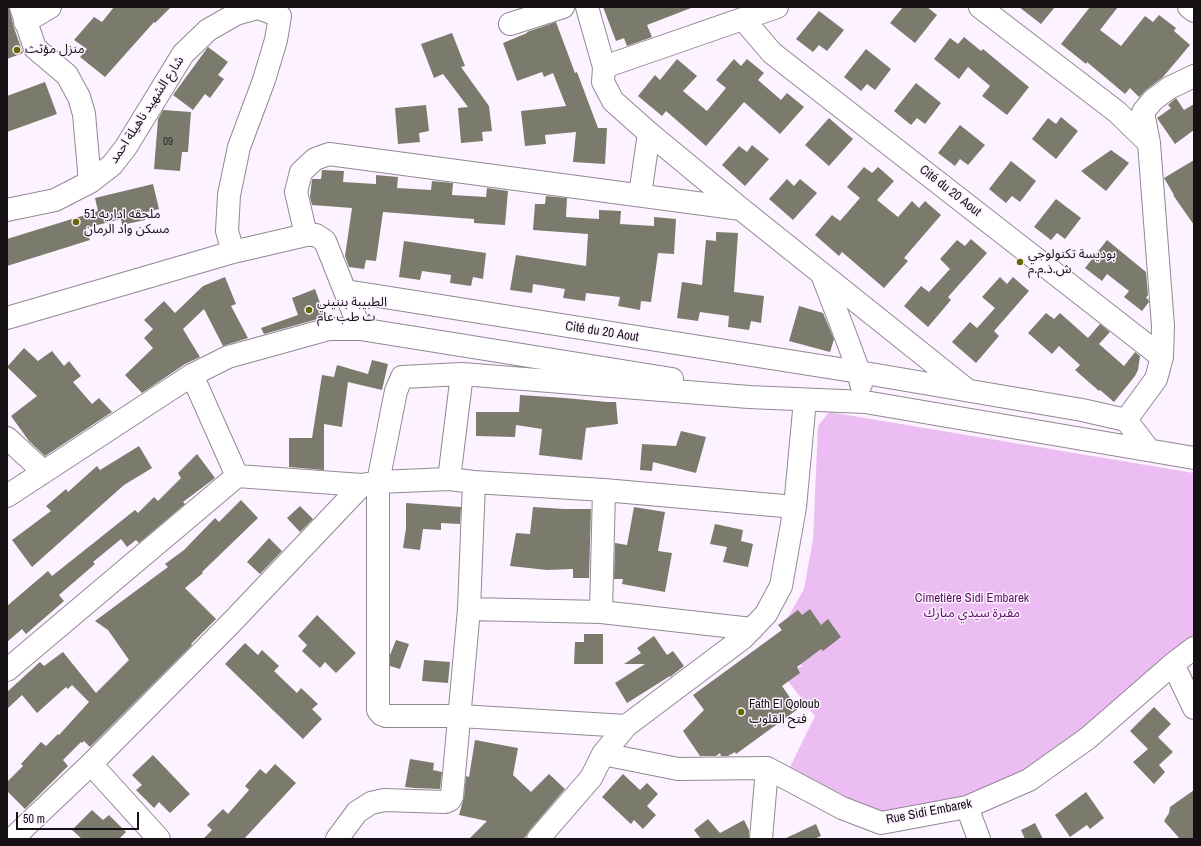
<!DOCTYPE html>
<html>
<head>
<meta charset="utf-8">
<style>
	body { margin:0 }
	#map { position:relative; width:1201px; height:846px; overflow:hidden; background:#fdf2ff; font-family:"Archivo Narrow",sans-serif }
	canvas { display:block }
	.frame { position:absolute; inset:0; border:8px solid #151115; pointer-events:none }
	.scale { position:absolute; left:16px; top:812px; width:123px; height:18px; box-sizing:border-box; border:2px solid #151115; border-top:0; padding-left:5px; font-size:12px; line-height:14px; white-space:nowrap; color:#151115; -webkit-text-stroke:3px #fdf2ff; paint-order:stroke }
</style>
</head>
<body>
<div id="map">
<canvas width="1201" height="846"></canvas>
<div class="frame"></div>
<div class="scale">50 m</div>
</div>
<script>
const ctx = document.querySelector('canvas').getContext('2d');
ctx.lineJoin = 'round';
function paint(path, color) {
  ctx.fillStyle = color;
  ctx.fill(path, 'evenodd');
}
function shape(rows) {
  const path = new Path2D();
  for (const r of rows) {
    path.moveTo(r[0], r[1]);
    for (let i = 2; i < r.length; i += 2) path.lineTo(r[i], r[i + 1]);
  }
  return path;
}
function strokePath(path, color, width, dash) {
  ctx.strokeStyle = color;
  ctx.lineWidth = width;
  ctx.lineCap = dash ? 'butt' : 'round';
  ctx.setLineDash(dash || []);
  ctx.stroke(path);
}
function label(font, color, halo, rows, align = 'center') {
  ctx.font = font + ' "Archivo Narrow","Noto Sans Arabic",sans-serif';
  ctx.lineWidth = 3;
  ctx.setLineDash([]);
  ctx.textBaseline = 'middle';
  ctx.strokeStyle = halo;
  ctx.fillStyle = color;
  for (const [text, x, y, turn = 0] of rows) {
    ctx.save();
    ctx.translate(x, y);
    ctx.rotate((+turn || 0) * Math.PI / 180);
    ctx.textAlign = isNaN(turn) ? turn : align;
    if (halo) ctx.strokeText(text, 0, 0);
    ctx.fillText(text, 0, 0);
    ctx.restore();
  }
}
paint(shape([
	[829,412,1194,473,1194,635,1180,645,1142,683,1088,727,995,790,914,811,876,812,831,795,790,767,815,716,784,676,802,666,781,630,804,589,813,540,818,426]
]), '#ecbdf3');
paint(shape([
	[7,7,9,7,14,28,23,53,7,59],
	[114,7,171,7,155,23,154,22,105,77,80,57,87,49,74,40,94,17,102,22],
	[603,7,691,7,691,8,647,25,652,37,627,46,624,38,616,41],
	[903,7,927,7,937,15,915,43,890,23],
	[1019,7,1055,7,1041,24],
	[1090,7,1118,7,1100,30,1121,46,1145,16,1153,22,1159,15,1176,28,1174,31,1190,45,1163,77,1146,90,1139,97,1130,88,1125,94,1087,62,1086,64,1061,44],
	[819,11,844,30,827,51,819,45,813,52,796,39],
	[556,22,575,73,577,72,598,128,607,128,605,164,573,162,576,132,545,135,546,144,525,146,521,111,566,106,553,73,544,77,542,72,517,81,503,43,527,33,527,32],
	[452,33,465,66,461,67,489,106,492,131,482,132,483,141,461,143,458,108,468,107,443,74,434,78,421,44],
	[964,37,981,51,983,49,1029,87,1007,115,982,96,990,86,968,67,959,79,934,59,950,38,958,44],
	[208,47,228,62,218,75,224,79,210,98,205,94,193,110,173,95],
	[866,49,891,69,875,90,867,84,861,91,844,77],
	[677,59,697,76,683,91,707,111,726,88,716,80,734,59,741,66,747,59,764,73,758,80,781,100,787,93,804,107,780,134,744,102,706,146,666,111,662,116,638,96,655,75,660,80],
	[45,82,57,114,7,132,7,96],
	[916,83,941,103,925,124,917,118,911,125,894,111],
	[1176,98,1184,110,1194,104,1194,130,1175,144,1157,118,1171,108,1168,105],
	[426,105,429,131,419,133,420,142,398,144,395,108],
	[163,110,191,112,188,152,182,152,180,171,154,169,158,119],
	[1061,117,1078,131,1056,159,1032,139,1048,118,1056,124],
	[829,118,853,139,829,166,805,145],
	[960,125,985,145,968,165,960,159,955,166,938,153],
	[752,145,769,159,745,186,722,165,739,146,747,152],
	[1111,150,1129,163,1106,191,1081,171],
	[1194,160,1194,225,1173,195,1174,195,1164,178],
	[1011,161,1036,181,1020,202,1012,196,1006,203,989,189],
	[864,167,872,173,878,167,894,181,877,200,898,217,912,201,919,208,925,201,941,215,904,258,908,261,884,288,842,252,839,256,815,235,832,215,840,221,860,198,847,187],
	[322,170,344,171,343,182,376,184,376,175,398,177,397,188,431,190,432,181,453,183,452,195,486,197,487,188,508,191,505,225,474,223,474,219,383,212,376,261,366,260,364,269,349,267,345,256,352,208,312,205,310,197,312,179,321,179],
	[787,179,794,186,800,179,817,193,793,220,769,199],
	[153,184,159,209,143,213,145,220,122,225,121,219,86,228,90,240,7,266,7,239,98,211,95,198],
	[546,196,567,198,566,217,599,219,599,210,621,211,620,224,654,226,654,217,676,219,674,254,658,253,651,302,641,301,640,310,618,306,620,297,586,293,585,301,563,298,565,289,533,284,532,293,510,290,516,255,586,266,588,234,533,230,535,204,545,204],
	[1056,199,1081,218,1065,239,1057,233,1051,240,1034,227],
	[716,232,738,233,734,292,764,296,761,323,751,321,749,330,728,327,729,316,700,312,698,321,677,318,682,282,702,285,706,240,716,241],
	[971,239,987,253,948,297,951,300,928,327,904,306,921,286,929,292,950,269,940,259,957,240,965,246],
	[1107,240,1146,272,1148,295,1146,298,1148,299,1149,302,1142,311,1124,297,1129,291,1107,274,1102,281,1085,268],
	[404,241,486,253,483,279,473,277,471,286,450,283,451,275,422,271,420,280,399,277],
	[225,277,236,304,231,306,248,338,223,346,204,309,183,329,200,357,185,364,142,393,125,375,153,348,144,338,153,329,144,320,164,301,175,313,203,286],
	[1000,277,1007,284,1013,277,1029,291,994,331,999,336,976,363,952,342,970,322,977,328,995,308,982,297],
	[315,289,325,317,264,334,261,328,298,315,292,298],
	[799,306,823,313,834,339,830,352,789,341],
	[1046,313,1054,319,1060,313,1088,338,1100,324,1110,332,1099,344,1124,366,1135,352,1140,356,1138,370,1135,376,1114,402,1100,390,1099,391,1075,370,1080,365,1059,346,1052,354,1028,333],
	[24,348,38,361,52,351,64,366,69,361,81,376,73,382,92,404,99,398,112,412,45,456,29,441,11,416,37,396,7,367],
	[372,360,388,364,382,390,348,382,342,427,324,424,324,470,289,467,289,438,312,438,322,375,334,377,337,365,368,374],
	[520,395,565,398,607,402,616,402,618,424,586,428,582,460,539,455,542,429,516,425,515,437,476,436,476,412,519,412],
	[681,431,706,437,696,473,653,462,652,471,640,470,642,444,676,446],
	[139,446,152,468,124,485,32,567,12,540,51,511,46,506,66,489,68,492,97,466,100,470],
	[197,454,215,478,183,502,185,504,139,543,136,540,127,547,121,539,93,562,95,564,59,595,64,601,26,634,22,629,7,642,7,606,48,571,52,576,135,510,138,513,154,497,158,501,181,478,178,473],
	[241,500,258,518,202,572,203,573,185,588,216,619,191,644,192,645,90,747,84,741,82,743,81,742,63,760,68,766,25,809,7,791,7,782,23,766,21,764,41,742,46,746,58,734,59,735,89,702,72,685,68,689,66,687,37,713,22,695,7,709,7,692,40,662,44,666,63,652,96,693,129,660,108,630,95,621,168,567,165,564,184,550,215,518,219,522],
	[406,503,461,507,460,524,441,523,441,530,423,529,420,550,403,548,406,528],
	[300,506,313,519,300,532,287,518],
	[533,507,565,509,591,509,589,578,573,578,573,569,547,570,510,566,516,533,530,534],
	[634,507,665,512,658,551,672,553,665,592,622,584,623,579,614,579,615,543,627,545],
	[715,524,743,530,741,541,753,544,748,567,723,562,727,547,710,544],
	[269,538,282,551,260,574,247,562],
	[810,609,821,625,828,619,841,637,823,651,821,649,797,667,800,673,782,686,798,709,736,754,735,752,728,756,721,756,720,753,716,756,700,756,683,731,704,710,693,695,782,630,778,625,798,610,802,615],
	[317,615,356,653,336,673,325,662,320,668,302,651,307,645,298,636],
	[584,634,603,634,603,664,574,664,575,642,584,642],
	[654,636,667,655,673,651,684,666,670,677,670,676,627,703,615,683,645,664,624,664,641,653,637,648],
	[396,640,409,644,400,669,390,666,390,655],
	[245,643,258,655,262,650,279,666,274,671,297,693,301,688,318,704,312,709,322,719,303,739,225,664],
	[424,660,450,662,448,683,422,681],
	[1154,707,1171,724,1158,737,1173,752,1159,765,1165,772,1154,784,1133,762,1148,749,1130,731],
	[475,740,518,748,513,775,531,792,549,774,565,789,529,831,524,839,469,839,487,821,459,815,464,797,466,776,469,777],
	[153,755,190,794,170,813,159,802,154,808,136,790,142,785,132,775],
	[410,759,434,763,433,770,442,772,440,789,415,788,405,787],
	[275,764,296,783,244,839,203,839,212,830,207,825,223,809,228,814,249,790,245,786,260,769,266,774],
	[623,774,640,790,647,783,658,794,647,806,656,815,643,829,634,820,631,824,602,797],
	[1194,790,1194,839,1180,839,1164,821,1169,813,1170,807],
	[1086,792,1104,818,1090,829,1087,825,1070,837,1055,815],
	[92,810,103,820,109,815,126,832,119,839,82,839,72,830],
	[708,819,720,833,744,820,749,830,749,839,701,839,694,830],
	[1035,823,1043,839,1025,839,1021,830],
	[816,824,821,836,814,839,784,839]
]), '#7a7b6d');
const minor = shape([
	[21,7,35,48,67,75,79,97,84,114,90,182],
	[587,7,604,67],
	[777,7,604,67,603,82,613,101,649,133,741,209,966,389],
	[980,7,1117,112,1149,143],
	[1189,7,1194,11],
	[743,19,772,53,1162,357],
	[25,22,50,7],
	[510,24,563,7],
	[640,195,649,133],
	[7,210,55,200,90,182,112,165,126,147,183,54,208,30,236,14,258,8,280,16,276,40,264,80,239,147,229,195,227,231,233,252],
	[306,235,296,192,301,172,315,159,329,154,741,209],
	[823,277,845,334,859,372,861,384],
	[346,291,859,372,1082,410,1126,420,1149,450],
	[7,318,233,252,306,235,316,235,325,241,360,329],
	[192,375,237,476],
	[1126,420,1156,379,1162,357,1163,326,1149,143,1143,112,1153,100,1169,88,1194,76],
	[7,438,44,472],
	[449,479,462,374],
	[7,496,192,375,228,357,329,329,360,329,672,379],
	[469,609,601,612,752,629],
	[601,612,604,490],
	[1173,664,1194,708],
	[7,670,237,476,362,485],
	[626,726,460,716,386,716,381,714,378,710,378,482,449,479,474,482,604,490,795,507],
	[603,754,678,769,767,768,842,808,881,823,967,807,1029,780,1088,738,1173,664,1194,648],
	[91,764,159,839],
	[967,807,979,839],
	[12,839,91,764,230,624,362,485,378,482,396,391,402,377,462,374,749,397,865,402,1194,458],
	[337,839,357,812,371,803,384,800,445,802,450,800,452,796,469,609,474,482],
	[538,839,591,778,603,754,626,726,743,638,766,614,781,586,795,507,805,400],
	[761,839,767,768]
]);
strokePath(minor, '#928894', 24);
strokePath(minor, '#fff', 22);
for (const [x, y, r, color] of [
	[17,50,4,"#676600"],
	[76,222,4,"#676600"],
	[1020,262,4,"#676600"],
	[309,310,4,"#676600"],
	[741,712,4,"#676600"]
]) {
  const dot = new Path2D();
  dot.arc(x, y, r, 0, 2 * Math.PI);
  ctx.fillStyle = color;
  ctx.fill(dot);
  strokePath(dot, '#fdf2ff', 1.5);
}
label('11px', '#2e2c2b', null, [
	["09",168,142]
]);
label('13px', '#151115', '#fdf2ff', [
	["منزل مؤثث",25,50],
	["ملحقه اداريه 51",84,215],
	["مسكن واد الرمان",84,230],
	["بوديسة تكنولوجي",1028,255],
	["ش.ذ.م.م",1028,270],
	["الطبيبة بننيني",317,303],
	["ث طب عام",317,318],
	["Fath El Qoloub",749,705],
	["فتح القلوب",749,720]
], 'left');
label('13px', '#151115', '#fdf2ff', [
	["شارع الشهيد ناهيلة احمد",147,110,-57],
	["Cité du 20 Aout",950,191,38],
	["Cité du 20 Aout",602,332,9],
	["Rue Sidi Embarek",929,812,-11]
]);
label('13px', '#5e0e6a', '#fdf2ff', [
	["Cimetière Sidi Embarek",972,599],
	["مقبرة سيدي مبارك",972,614]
]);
</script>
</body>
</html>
